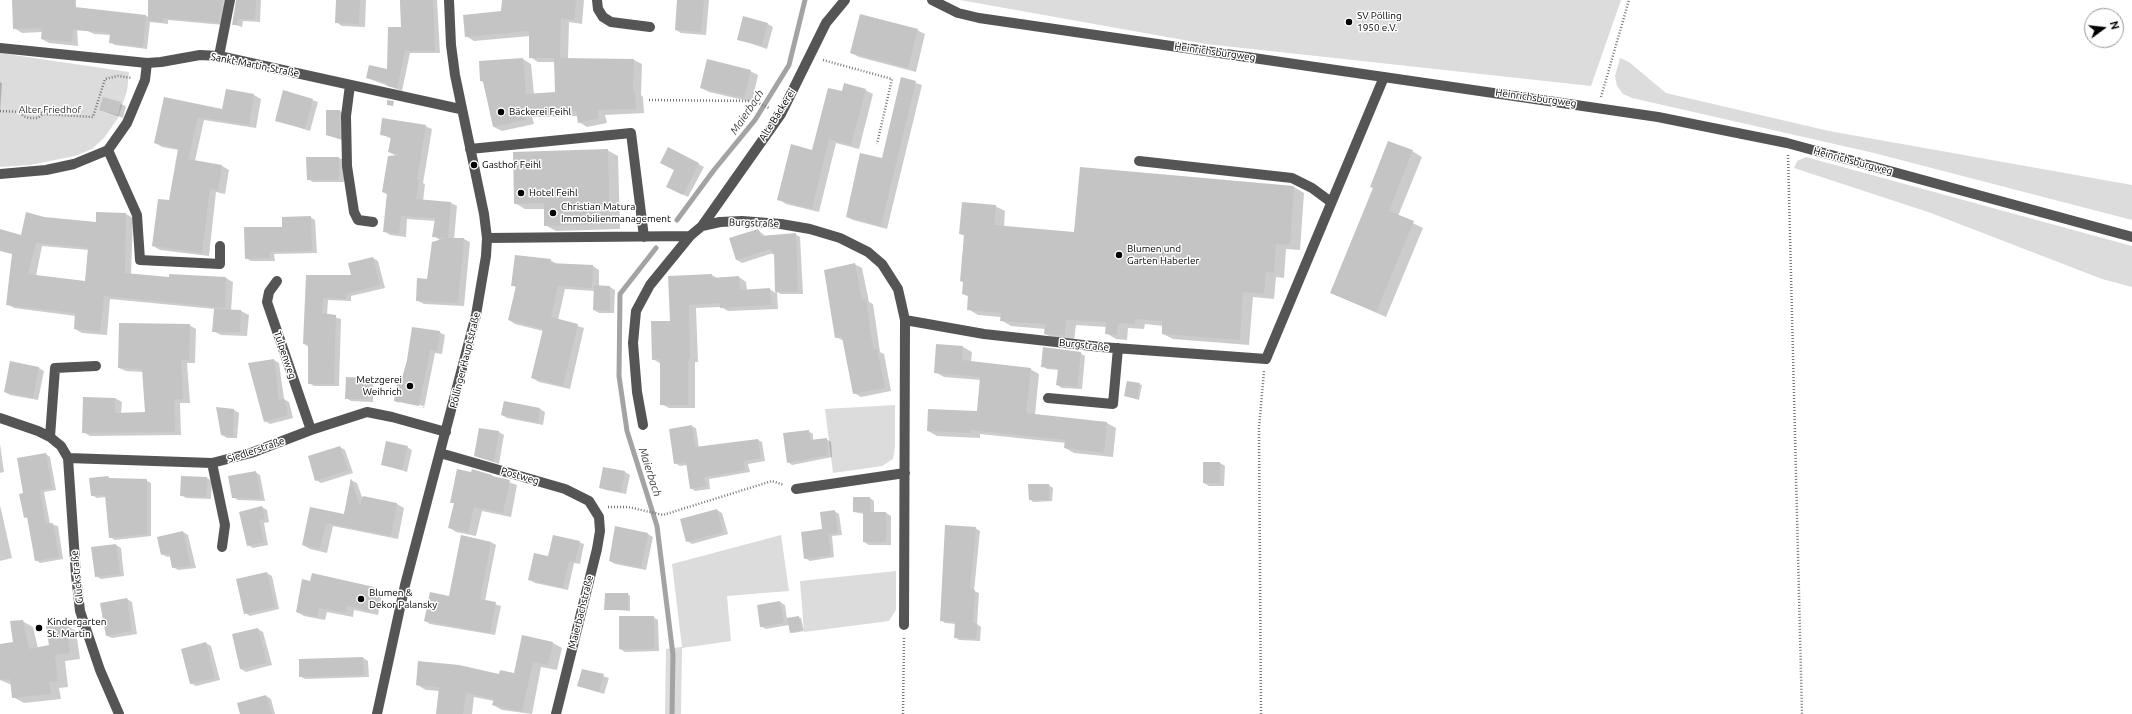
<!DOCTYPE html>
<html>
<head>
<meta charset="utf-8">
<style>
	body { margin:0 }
	#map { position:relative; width:2132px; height:714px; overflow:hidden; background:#fff; font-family:Ubuntu,sans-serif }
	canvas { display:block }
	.north { position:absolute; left:2084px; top:8px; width:40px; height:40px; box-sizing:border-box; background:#fff; border:1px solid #999; border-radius:50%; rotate:75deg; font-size:11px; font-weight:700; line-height:16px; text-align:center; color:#000 }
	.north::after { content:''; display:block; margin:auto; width:14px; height:18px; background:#000; clip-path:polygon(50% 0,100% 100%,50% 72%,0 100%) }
</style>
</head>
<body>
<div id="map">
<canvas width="2132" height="714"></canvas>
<div class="north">N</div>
</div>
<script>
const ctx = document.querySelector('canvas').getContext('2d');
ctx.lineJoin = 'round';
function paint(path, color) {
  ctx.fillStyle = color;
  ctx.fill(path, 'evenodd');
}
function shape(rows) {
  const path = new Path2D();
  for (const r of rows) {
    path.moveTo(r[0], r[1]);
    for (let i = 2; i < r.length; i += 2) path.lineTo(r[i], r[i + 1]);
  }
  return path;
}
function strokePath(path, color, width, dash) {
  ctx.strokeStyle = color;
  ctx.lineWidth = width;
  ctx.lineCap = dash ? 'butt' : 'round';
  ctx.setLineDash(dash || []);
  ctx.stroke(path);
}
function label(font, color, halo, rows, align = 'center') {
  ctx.font = font + ' Ubuntu,sans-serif';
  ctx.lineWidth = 3;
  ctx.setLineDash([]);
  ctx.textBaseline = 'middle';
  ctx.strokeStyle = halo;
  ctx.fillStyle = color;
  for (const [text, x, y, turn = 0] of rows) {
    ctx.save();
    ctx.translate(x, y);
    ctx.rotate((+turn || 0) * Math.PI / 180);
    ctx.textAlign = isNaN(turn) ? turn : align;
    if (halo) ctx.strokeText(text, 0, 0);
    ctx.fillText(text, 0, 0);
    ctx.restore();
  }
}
paint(shape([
	[960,0,1621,0,1591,86,1206,44],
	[0,53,129,72,127,91,118,118,104,138,92,149,75,156,30,165,0,167],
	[1620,58,1629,62,1666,93,1829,131,2132,185,2132,220,1874,153,1632,98,1623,94,1617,86,1615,76],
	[1806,157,2132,246,2132,287,2102,279,1931,213,1794,168,1797,161],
	[895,405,895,447,893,459,882,466,833,473,825,409],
	[781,535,789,591,727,596,731,641,682,648,681,714,665,714,666,649,682,647,672,564],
	[896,571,896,610,889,621,804,632,800,581]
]), '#dcdcdc');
paint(shape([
	[13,0,71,0,76,3,78,46,49,43,42,39,42,32,22,33,14,28],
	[149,0,230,0,224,25,168,20,168,24,150,22,147,49,115,45,110,42,111,35,94,34,88,31,146,16,149,17],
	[237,0,261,0,260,22,243,21,242,27,233,24],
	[337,0,366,0,365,27,342,26,336,22],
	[400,0,437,0,440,53,410,53,402,91,367,78,388,71,402,28],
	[503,0,589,0,584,0,582,24,569,22,568,59,634,60,642,64,641,95,643,97,644,113,605,115,607,123,587,127,579,122,578,116,532,117,534,124,502,131,494,127,483,82,481,81,480,62,523,59,531,64,534,94,556,93,555,62,538,62,530,57,530,36,474,41,466,36,502,12],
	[678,0,709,0,706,35,681,33,676,30],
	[768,24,773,27,767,49,738,39],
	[917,30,925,34,916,72,859,57,851,53],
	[750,71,758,75,752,102,709,92,701,88],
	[902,79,922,85,887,229,853,220,847,217,883,160],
	[0,82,2,83,0,112],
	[865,90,873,94,859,149,836,143,819,212,786,204,778,199,813,151,843,92],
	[284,91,318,102,310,131,276,120],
	[254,95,261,99,256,128,204,120,195,161,222,166,229,170,225,194,216,192,209,256,160,250,153,246,170,201,179,150,162,147,155,143,165,98,223,110],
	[103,98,126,106,123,118,100,110],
	[340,111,345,114,345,141,327,135],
	[425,126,432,129,423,183,425,184,423,201,451,203,457,206,454,239,464,239,470,242,464,306,424,304,418,301,428,280,441,241,434,236,436,221,407,219,406,237,390,235,384,231,388,195,383,192,398,157,389,152,392,139,381,134],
	[668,148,704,167,688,197,672,189,675,170],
	[607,150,618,156,620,229,556,231,545,225,545,209,525,209,515,203],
	[1412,151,1422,157,1398,216,1423,228,1386,317,1331,293],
	[339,158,344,160,344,182,313,182,308,179],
	[1294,187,1304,193,1300,250,1286,249,1284,278,1276,277,1274,299,1253,297,1249,345,1173,339,1163,334,1163,326,1145,324,1144,329,1128,328,1127,340,1116,339,1106,333,1106,327,1076,325,1074,341,1055,339,1045,334,1045,329,1011,326,1001,320,1001,317,978,315,968,309,969,297,963,294,965,236,961,234,995,206,1005,211,1004,227,1075,233],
	[126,214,133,218,131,275,170,278,170,275,226,278,233,282,231,311,241,311,249,315,247,336,221,335,213,331,215,309,110,299,107,335,82,333,75,329,76,316,14,308,7,304,22,236,44,218,97,223],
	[42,246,89,250,86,282,36,276],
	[310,217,315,220,317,253,274,254,275,261,251,261,246,258,284,228],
	[758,230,765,236,795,234,800,237,803,294,781,294,777,292,778,309,728,311,721,307,696,308,698,362,695,362,695,408,669,408,661,404,661,364,653,359,671,322,712,275,717,278,739,277,746,282,747,290,769,289,776,293,775,255,773,253,742,263,737,260],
	[373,258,378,261,385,288,351,296,351,301,328,300,327,315,341,319,339,386,314,386,309,383,309,347,304,344,307,276,352,276],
	[550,260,557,264,593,266,599,270,599,286,610,287,615,290,614,313,599,313,594,310,594,291,565,289,558,320,584,328,570,389,539,382,532,378,543,331,515,324,509,320,517,288,512,285],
	[854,264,862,268,869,302,873,304,880,352,884,354,891,391,861,397,854,393,844,341,836,337],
	[189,325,196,329,195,363,187,363,190,403,180,403,181,435,90,436,83,432,115,398,122,402,121,413,146,413,144,372,126,371,119,368],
	[439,332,445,335,442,354,435,353,424,408,400,403,423,408,424,406,399,401,399,403,395,401,403,379],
	[963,347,972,352,971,362,1030,369,1039,374,1035,415,1107,423,1116,428,1113,457,1074,453,1065,448,1066,443,980,434,980,438,937,436,928,431,978,412,981,380,944,377,935,372],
	[1080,353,1085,356,1082,389,1062,388,1057,385,1059,370,1047,369,1042,366],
	[274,360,279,363,284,399,289,402,293,418,270,424,265,421],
	[39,368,44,371,38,400,10,395,5,392],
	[347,378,368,379,373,382,373,402,351,401,346,398],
	[1127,382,1142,385,1139,400,1125,396],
	[504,402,540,409,545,412,543,425,507,418,502,415],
	[217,408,234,410,239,413,237,438,227,438,222,435],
	[691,426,696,428,699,448,758,440,762,442,765,461,748,464,750,472,709,479,710,489,695,491,691,488,687,465,680,466,675,463],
	[808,431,813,434,813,441,826,439,831,442,832,457,792,465,788,462],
	[499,432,504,435,499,464,475,456],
	[0,444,4,472,0,473],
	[340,447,345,450,353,473,321,483,316,480],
	[407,447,412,450,407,472,382,464],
	[46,454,50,457,56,490,44,492,50,524,58,526,63,559,40,563,36,560,29,519,25,517,24,494],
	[1220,463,1225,466,1224,486,1209,486,1204,483],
	[604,468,625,472,630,475,626,494,606,490,601,488],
	[255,472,260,475,265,501,238,500,233,497],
	[491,476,517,485,511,517,482,511,476,536,456,532,449,527,455,504,452,502],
	[108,477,113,480,146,480,151,483,151,536,115,540,110,537,106,497,97,498,92,495],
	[207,478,212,481,211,499,186,498,181,495],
	[351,480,357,483,362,497,397,504,404,508,398,539,333,526,327,553,310,549,303,545,311,509,344,515],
	[1049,485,1053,488,1052,501,1033,502,1030,499],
	[870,498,874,501,874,513,886,513,891,516,891,545,869,545,864,542,864,514,854,512],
	[0,505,12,558,0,561],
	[262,507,267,510,269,522,264,523,268,545,253,548,248,545],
	[717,510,722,513,728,534,692,544,687,541],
	[834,511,839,514,842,535,832,536,834,557,810,561,805,558],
	[975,528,980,531,974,591,979,593,977,624,981,627,980,641,959,640,955,637,956,624,945,623,941,620],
	[183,532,188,535,196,568,178,570,173,567,171,556,167,557,162,554],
	[648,534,653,537,646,570,615,564,610,561],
	[462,537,491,542,496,545,485,601,501,606,495,635,430,624,425,621,450,597],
	[579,542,584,544,580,564,574,563,568,590,535,583,530,580,549,557],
	[116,545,121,548,124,576,101,579,96,576],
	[267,573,272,576,279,609,250,616,245,613],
	[313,574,374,588,382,593,378,615,354,610,353,617,327,612,325,620,304,616,297,612,311,582],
	[628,594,630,596,630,611,605,609],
	[127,599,132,602,137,634,112,638,107,636],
	[780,602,785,605,787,619,801,618,804,631,793,633,791,632,789,625,766,629,761,626],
	[653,617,658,620,659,651,625,652,620,649],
	[22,621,33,627,38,648,50,646,47,627,66,625,76,631,80,659,65,661,68,687,59,688,61,699,24,703,13,697,12,685,0,680,0,645,14,643],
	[258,629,263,632,272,665,246,672,241,669,233,635],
	[523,637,553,643,562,648,557,670,541,667,532,714,502,710,493,705,494,701,474,697,472,714,437,714,440,691,426,690,417,685,515,675],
	[206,643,211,646,220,680,196,686,190,683],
	[363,658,368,661,369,677,305,679,300,676,300,660],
	[582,670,609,678,604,694,578,686],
	[266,696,271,699,275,714,241,714]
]), '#0003');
strokePath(shape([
	[677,220,714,170,755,120,789,65,805,0],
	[656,248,620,294,619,376,627,431,657,526,673,655,672,714]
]), '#a3a3a3', 5);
paint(shape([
	[12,0,76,0,75,7,146,15,143,47,109,43,110,33,73,30,72,42,41,39,42,28,13,29],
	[148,0,223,0,219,23,163,18,163,22,148,21],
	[236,0,256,0,255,19,238,19,237,25,232,25],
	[336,0,360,0,359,24,335,23],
	[400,0,433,0,435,51,405,51,397,88,387,86,387,83,366,78,369,65,387,69,388,27,401,27],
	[502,0,576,0,574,20,561,18,560,58,634,59,633,91,635,91,636,109,597,110,599,118,578,123,576,111,525,113,526,120,493,127,483,81,480,81,479,61,523,58,526,94,555,92,554,58,529,58,529,31,465,37,463,15,501,11],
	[677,0,704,0,701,32,675,30],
	[860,14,918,29,908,68,850,53],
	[743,16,768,23,762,46,737,40],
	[707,59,751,70,744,98,700,88],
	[901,77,916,81,881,226,846,217,860,153,882,158],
	[844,83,866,89,851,145,829,139,812,209,777,200,791,144,812,150,828,88,842,91],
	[226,89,254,94,249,125,198,117,188,159,222,165,218,190,210,189,202,253,152,246,158,199,169,200,178,149,154,143,164,97,222,109],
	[283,90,313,99,305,129,275,121],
	[103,97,121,102,118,115,99,110],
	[387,100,394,101,393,106,387,105],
	[326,110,340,110,340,139,326,135],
	[382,118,426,125,417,179,419,180,416,199,451,202,448,238,464,238,458,303,416,301,417,278,427,279,432,242,446,238,432,237,435,218,401,216,399,234,383,232,387,193,382,192,388,156,399,155,388,152,391,137,380,135],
	[1388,141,1413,150,1389,211,1414,221,1376,312,1330,293,1373,188,1370,187],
	[668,147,699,163,683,195,666,187,674,170,660,163],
	[608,149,610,224,544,226,544,203,514,204,513,152],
	[306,157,339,157,339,180,307,180],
	[1080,167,1294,186,1290,245,1276,244,1274,273,1266,272,1264,294,1243,292,1240,340,1162,334,1162,321,1135,319,1134,324,1118,323,1117,335,1105,334,1106,322,1066,320,1065,336,1044,334,1045,324,1000,321,1001,313,967,310,968,295,962,294,963,282,960,281,964,235,959,234,962,202,996,205,994,225,1074,232],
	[26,212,44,217,96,222,96,212,126,213,125,273,169,277,169,274,226,277,225,308,104,296,100,332,74,329,75,313,6,305,12,254,0,251,0,229,21,235],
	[36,243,88,248,85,281,28,274],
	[311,216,312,251,270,252,270,258,245,259,244,227,282,227,282,217],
	[758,229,761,236,796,233,798,292,775,292,774,254,772,254,771,249,736,260,729,238],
	[515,255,551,259,550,263,593,265,592,288,558,286,551,317,578,324,563,386,531,378,543,329,508,320,516,286,511,286],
	[373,257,380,285,346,294,346,299,323,298,322,313,336,315,334,384,308,384,308,344,303,344,306,275,351,275,348,263],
	[855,263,862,300,866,299,873,349,877,349,885,388,853,394,842,337,835,338,824,270],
	[712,274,712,278,739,276,740,290,770,288,771,305,720,308,720,303,689,305,690,359,688,359,688,405,660,405,660,359,652,360,651,321,670,321,668,276],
	[594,285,610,286,610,311,593,310],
	[214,309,241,310,240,332,212,332],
	[119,323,190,324,189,360,181,360,183,399,174,400,175,432,82,433,83,397,115,398,115,413,145,412,142,369,118,368],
	[412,327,440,331,437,351,430,350,419,406,394,401,398,377,402,378,407,360],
	[936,344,963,346,962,360,1031,368,1026,413,1107,422,1104,453,1064,448,1065,440,971,430,971,433,927,431,928,409,977,411,980,377,934,373],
	[1043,347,1081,352,1077,387,1056,385,1058,369,1041,367],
	[274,359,279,400,284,398,288,415,264,422,248,363],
	[10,361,39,367,33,398,4,392],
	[346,377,368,378,368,399,345,399],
	[1127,381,1140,383,1137,399,1124,396],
	[504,401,540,408,538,423,501,415],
	[216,407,234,409,233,436,221,435],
	[692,425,695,447,758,439,761,458,744,461,745,470,704,477,706,486,690,489,686,462,674,464,669,429],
	[479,428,499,431,494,462,474,456],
	[809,430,810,440,827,438,828,455,787,463,783,433],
	[386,441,408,446,402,470,381,465],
	[340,446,348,470,315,481,308,456],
	[46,453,52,488,40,490,46,524,53,523,59,557,35,561,27,517,24,518,19,494,23,493,17,458],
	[1203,462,1220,462,1220,483,1203,483],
	[603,467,625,471,621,492,599,488],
	[457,469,471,472,472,469,492,475,492,476,510,480,503,513,474,507,468,533,448,528,454,503,450,503],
	[256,471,261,499,232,498,228,476],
	[108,476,109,478,147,479,147,534,109,538,105,495,91,496,89,478],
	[181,476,207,477,206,497,180,496],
	[351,478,360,507,363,496,397,503,391,536,326,523,320,549,302,545,310,507,344,514],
	[1028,484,1049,484,1049,500,1029,500],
	[853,497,870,497,870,512,853,512],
	[262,506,265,519,259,520,264,542,247,546,239,512],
	[717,509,723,532,686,542,680,519],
	[835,510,838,533,828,534,831,555,804,559,801,532,822,529,820,512],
	[863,512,886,512,886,542,863,542],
	[945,525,976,527,970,589,975,590,973,623,977,623,976,639,954,638,955,622,940,621],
	[615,526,648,533,641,568,609,561],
	[183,531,191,566,172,568,169,553,161,555,157,537],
	[461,535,491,542,480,599,496,602,490,633,424,621,430,592,449,596],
	[553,535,580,541,575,562,569,561,563,588,528,580,534,553,548,556],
	[116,544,120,574,95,577,91,547],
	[267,572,275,607,244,614,236,579],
	[312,573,374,587,370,611,347,606,345,613,319,608,317,617,296,612,302,579,310,581],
	[605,593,628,593,628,610,604,610],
	[127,598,132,631,106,636,100,603],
	[780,601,784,623,760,627,757,605],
	[619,616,654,616,654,649,619,649],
	[799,616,802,630,790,633,787,618],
	[23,620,29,649,49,645,46,626,66,624,70,653,55,655,58,681,49,682,51,694,12,698,10,679,0,680,0,644,13,642,10,621],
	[258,628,267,663,240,669,232,634],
	[522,635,553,642,548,665,533,662,522,712,492,705,494,699,466,693,463,714,436,714,439,687,416,685,418,661,459,665,499,674,500,670,514,673],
	[206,642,215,678,190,684,181,649],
	[363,657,364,675,299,677,299,659],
	[582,669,604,674,599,692,577,686],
	[266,695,272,714,240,714,237,703]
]), '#c4c4c4');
strokePath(shape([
	[823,60,892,79,877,144],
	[1601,97,1629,0],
	[649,100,754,101,769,108],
	[0,111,21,112,23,116,29,118,38,118,43,114,93,117,105,79,118,76,132,78],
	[21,112,23,108,29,108,38,109,43,114],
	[1788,155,1802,714],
	[608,507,628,507,663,515,772,481,784,485],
	[903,714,904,637],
	[1261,714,1259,428,1264,371]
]), '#777', 2.5, [1, 2]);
strokePath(shape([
	[597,0,598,9,603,17,611,22,650,27],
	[932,0,958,13,979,18,1658,117,1787,143,2132,237],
	[0,48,147,63,161,62,200,55,219,56,460,109],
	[219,56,230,0],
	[350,85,346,116,347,166,354,212,358,220,373,222],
	[470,149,631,133,644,237],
	[108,150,137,215,140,260,220,264,220,246],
	[1139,161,1292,178,1312,188,1331,202],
	[0,174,46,170,74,164,108,150,127,123,145,80,147,63],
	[702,226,781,114,826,23,845,0],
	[487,238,690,236,702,226,720,222,742,221,781,224,810,229,840,238,868,252,882,264,898,289,905,320,984,334,1101,347,1266,359,1384,77],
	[277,281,269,292,267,302,311,430],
	[1048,398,1113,404,1118,348],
	[0,418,38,431,50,437,61,446,68,458,212,463,251,453,311,430,367,412,392,417,446,432],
	[643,425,637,392,633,343,636,311,650,285,690,236],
	[50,437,55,368,96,366],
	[440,453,565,489,589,501,599,517,600,531,597,549,556,714],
	[68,458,76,575,80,611,100,670,119,714],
	[212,463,225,525,222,547],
	[796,489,905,473],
	[904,625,905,320],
	[377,714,405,585,476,315,486,256,487,238,484,214,455,75,451,45,449,0]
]), '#555', 10);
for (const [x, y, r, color] of [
	[1349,22,4,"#000"],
	[501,112,4,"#000"],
	[474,165,4,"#000"],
	[521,193,4,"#000"],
	[553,213,4,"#000"],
	[1119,255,4,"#000"],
	[410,386,4,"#000"],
	[361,599,4,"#000"],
	[39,628,4,"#000"]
]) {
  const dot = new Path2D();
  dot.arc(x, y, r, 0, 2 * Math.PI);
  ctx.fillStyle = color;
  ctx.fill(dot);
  strokePath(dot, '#fff', 1.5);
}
label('10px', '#000', '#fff', [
	["SV Pölling",1357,16],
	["1950 e.V.",1357,28],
	["Bäckerei Feihl",509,112],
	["Gasthof Feihl",482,165],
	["Hotel Feihl",529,193],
	["Christian Matura",561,207],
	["Immobilienmanagement",561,219],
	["Blumen und",1127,249],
	["Garten Haberler",1127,261],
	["Metzgerei",402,380,"right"],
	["Weihrich",402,392,"right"],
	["Blumen &",369,593],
	["Dekor Palansky",369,605],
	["Kindergarten",47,622],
	["St. Martin",47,634]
], 'left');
label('10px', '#000', '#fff', [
	["Heinrichsbürgweg",1215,52,8],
	["Sankt-Martin-Straße",255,65,11],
	["Heinrichsbürgweg",1536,98,8],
	["Alte Bäckerei",777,115,-58],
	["Heinrichsbürgweg",1853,161,15],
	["Burgstraße",754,223,2],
	["Burgstraße",1084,345,6],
	["Tulpenweg",285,355,71],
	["Pöllinger Hauptstraße",465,360,-76],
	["Siedlerstraße",256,450,-19],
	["Postweg",520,476,16],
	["Glückstraße",77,577,-96],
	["Maierbachstraße",581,612,-76]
]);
label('10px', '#333', '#fff', [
	["Alter Friedhof",50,110]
]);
label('italic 11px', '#444', '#fff', [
	["Maierbach",747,112,-56],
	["Maierbach",650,472,72]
]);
</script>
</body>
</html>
